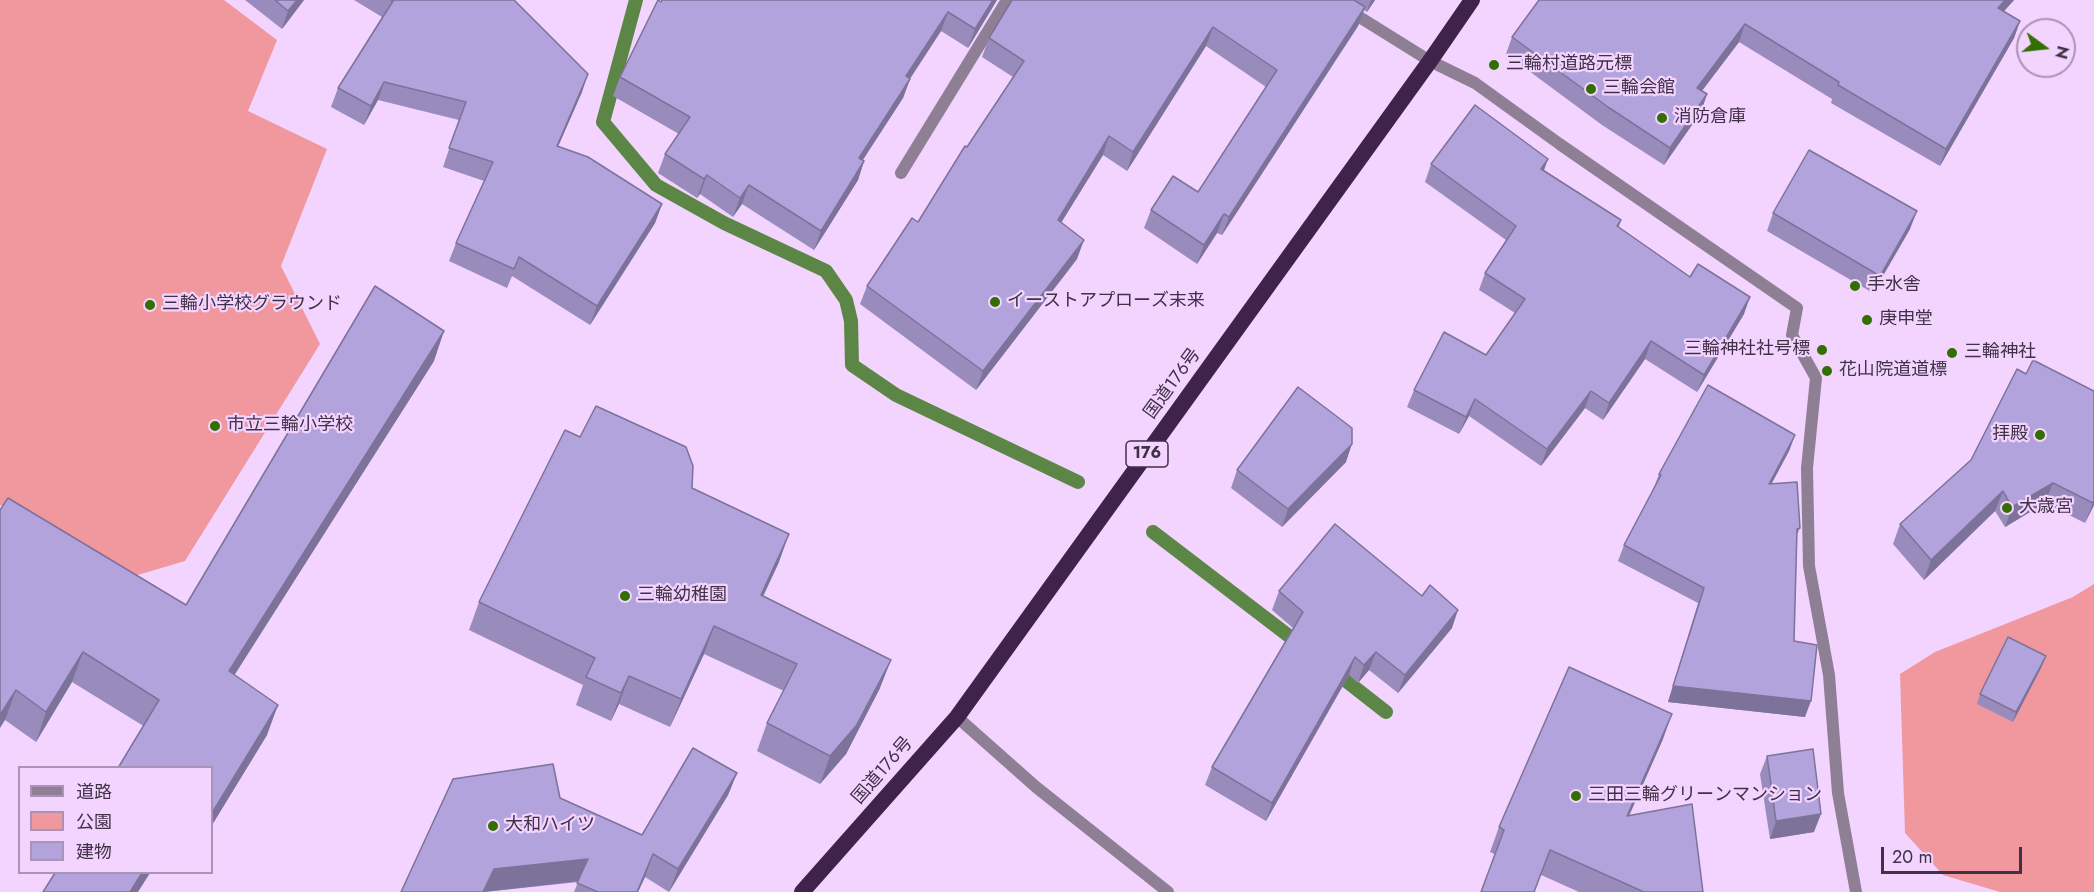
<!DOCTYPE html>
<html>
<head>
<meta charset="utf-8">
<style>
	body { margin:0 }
	#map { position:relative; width:2094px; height:892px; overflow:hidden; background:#f2d4ff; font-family:Jost,"Noto Sans JP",sans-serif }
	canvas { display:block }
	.legend { position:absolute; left:18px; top:766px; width:195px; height:108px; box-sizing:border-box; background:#f2d4ff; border:2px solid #ab93b5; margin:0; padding:8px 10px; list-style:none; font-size:18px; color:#403146 }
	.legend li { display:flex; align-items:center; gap:12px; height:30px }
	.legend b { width:30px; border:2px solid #ab93b5 }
	.north { position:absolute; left:2016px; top:18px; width:60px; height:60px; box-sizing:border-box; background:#f2d4ff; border:2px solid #ab93b5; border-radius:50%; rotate:105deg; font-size:16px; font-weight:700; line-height:24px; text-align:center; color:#403146 }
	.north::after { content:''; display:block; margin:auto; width:21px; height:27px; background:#326e00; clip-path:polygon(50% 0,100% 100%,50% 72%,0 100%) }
	.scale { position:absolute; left:1881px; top:847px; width:141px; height:27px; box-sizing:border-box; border:3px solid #403146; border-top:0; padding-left:8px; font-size:18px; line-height:21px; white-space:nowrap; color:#403146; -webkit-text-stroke:4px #f2d4ff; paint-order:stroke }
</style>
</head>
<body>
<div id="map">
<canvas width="2094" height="892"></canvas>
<ul class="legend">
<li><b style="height:8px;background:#8e7f95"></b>道路</li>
<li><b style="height:16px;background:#f0989d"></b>公園</li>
<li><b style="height:16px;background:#b2a3dc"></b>建物</li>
</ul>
<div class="north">N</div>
<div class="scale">20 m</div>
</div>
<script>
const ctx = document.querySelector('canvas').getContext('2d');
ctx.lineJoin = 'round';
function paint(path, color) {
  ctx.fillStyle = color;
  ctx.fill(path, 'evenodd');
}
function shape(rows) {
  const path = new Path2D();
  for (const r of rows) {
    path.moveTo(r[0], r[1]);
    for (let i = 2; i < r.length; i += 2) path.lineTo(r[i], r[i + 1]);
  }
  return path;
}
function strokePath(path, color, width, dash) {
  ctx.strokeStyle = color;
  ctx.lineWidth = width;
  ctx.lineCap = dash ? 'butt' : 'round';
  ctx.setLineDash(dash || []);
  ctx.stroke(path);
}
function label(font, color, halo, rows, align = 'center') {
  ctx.font = font + ' Jost,"Noto Sans JP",sans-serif';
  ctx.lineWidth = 4.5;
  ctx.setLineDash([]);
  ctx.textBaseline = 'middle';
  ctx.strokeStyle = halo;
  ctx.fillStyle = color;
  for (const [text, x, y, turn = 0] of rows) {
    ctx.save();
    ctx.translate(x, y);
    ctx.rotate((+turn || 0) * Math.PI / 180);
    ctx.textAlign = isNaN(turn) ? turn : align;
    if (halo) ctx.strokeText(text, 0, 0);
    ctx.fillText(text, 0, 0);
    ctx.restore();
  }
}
paint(shape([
	[0,0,224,0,277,40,248,111,327,149,281,266,320,344,185,561,124,579,0,505],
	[2094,584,2094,892,2000,892,1943,875,1905,833,1900,674,1935,652,2073,597]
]), '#f0989d');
strokePath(shape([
	[636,0,603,122,656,185,724,223,826,271,846,300,851,321,852,365,896,395,1078,482],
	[1153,532,1302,646],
	[1331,669,1386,712]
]), '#5c8645', 14);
strokePath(shape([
	[1561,145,1797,308,1792,335,1816,378,1807,468,1809,566,1829,675,1838,793,1856,892]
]), '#8e7f95', 12);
strokePath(shape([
	[1430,61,1475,83,1561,145]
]), '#8e7f95', 12);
strokePath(shape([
	[1332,0,1430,61],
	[901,173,1007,0]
]), '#8e7f95', 12);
strokePath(shape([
	[957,717,1036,787,1168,892]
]), '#8e7f95', 12);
strokePath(shape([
	[802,892,957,717,1430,61,1472,0]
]), '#40234a', 16);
paint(shape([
	[245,0,304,0,282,29],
	[354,0,514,0,582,92,558,146,662,204,655,223,590,325,512,276,507,288,449,261,456,243,484,181,443,167,459,120,378,100,364,125,331,107,338,88,382,17],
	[997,0,968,48,941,31,910,79,903,98,863,160,864,161,858,180,814,250,742,204,733,217,700,194,697,198,658,173,665,154,679,134,613,96,620,77,661,2],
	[1012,0,1375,0,1367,12,1364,10,1358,26,1222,235,1217,233,1197,264,1144,228,1151,210,1198,192,1266,87,1206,46,1127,171,1103,155,1061,223,1077,259,976,390,860,304,867,286,918,222,1013,77,982,57,989,38],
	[1539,0,2014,0,2003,12,2020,21,2014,38,1940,166,1831,103,1832,99,1739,42,1702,91,1707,94,1701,112,1664,165,1602,125,1506,54,1512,37],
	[1431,164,1544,170,1621,220,1619,227,1744,314,1697,392,1645,359,1603,420,1585,408,1541,466,1469,416,1459,434,1407,407,1414,390,1486,355,1515,313,1479,290,1485,273,1506,240,1425,182],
	[1773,213,1910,229,1873,293,1767,231],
	[434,361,234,675,267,735,212,825,212,768,72,682,36,742,5,720,0,510,186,605],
	[2026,374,2094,391,2094,505,2085,523,2045,503,2005,527,1995,511,1924,580,1893,544,1900,524,1971,460],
	[1795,435,1789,451,1771,484,1800,528,1797,535,1794,641,1805,717,1668,702,1698,603,1618,561,1624,545,1653,490,1659,474],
	[1346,462,1282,527,1231,488,1237,470],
	[692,488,779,562,763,597,880,688,846,754,820,784,757,751,767,723,784,691,704,654,670,727,619,704,611,721,576,705,583,685,469,630,479,602],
	[1279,591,1452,628,1398,693,1369,670,1358,683,1349,675,1266,821,1205,785,1212,767,1293,628,1272,610],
	[2042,666,2013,722,1977,704,1980,694],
	[1663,739,1629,815,1703,892,1579,892,1490,852,1499,827],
	[1767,756,1814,832,1770,839,1760,774],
	[737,773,728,795,669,892,645,877,638,892,574,892,578,882,485,892,401,892,560,798,642,835]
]), '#998cbd');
paint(shape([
	[297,0,304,0,282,29,288,11],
	[993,0,997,0,968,48,975,29],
	[1371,0,1375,0,1367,12],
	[2005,0,2014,0,1991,26,1998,8],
	[1365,7,1358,26,1222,235,1229,217],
	[948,12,941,31,899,95,906,76],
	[2020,21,2014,38,1940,166,1946,149],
	[1745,24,1739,42,1691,105,1697,88],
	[1213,27,1206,46,1127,171,1133,152],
	[588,74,582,92,550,165,557,146],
	[910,79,903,98,852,176,859,158],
	[384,82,378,100,364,125,371,106],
	[1707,94,1701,112,1664,165,1670,148],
	[1109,136,1103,155,1051,239,1058,220],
	[1548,159,1542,176,1541,169],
	[864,161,858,180,814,250,821,231],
	[707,175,700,194,697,198,704,179],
	[749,185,742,204,733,217,740,198],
	[662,204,655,223,590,325,597,306],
	[1917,211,1910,229,1873,293,1880,276],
	[1224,214,1217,233,1197,264,1204,245],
	[1084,240,1077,259,976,390,983,371],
	[1750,297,1744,314,1697,392,1704,375],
	[444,331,434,361,218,701,229,671],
	[1651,341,1645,359,1603,420,1609,403],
	[1591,391,1585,408,1541,466,1547,449],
	[1475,399,1469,416,1459,434,1466,417],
	[1795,435,1789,451,1763,500,1769,484],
	[1352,444,1346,462,1282,527,1288,509],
	[2053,483,2045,503,2005,527,2012,507],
	[2003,491,1995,511,1924,580,1931,560],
	[2094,500,2094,505,2085,523,2093,503],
	[789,534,779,562,750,623,761,595],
	[1458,610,1452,628,1398,693,1405,675],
	[714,626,704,654,670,727,681,699],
	[83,652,72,682,36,742,46,712],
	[1376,652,1369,670,1358,683,1364,665],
	[2046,656,2042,666,2013,722,2016,712],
	[1355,657,1349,675,1266,821,1272,803],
	[891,660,880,688,846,754,820,784,830,756],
	[629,676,619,704,611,721,621,693],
	[1673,686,1811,701,1805,717,1668,702],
	[16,690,5,720,0,728,0,715],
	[278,705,267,735,212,825,212,813],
	[1672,714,1663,739,1618,841,1627,816],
	[737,773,728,795,669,892,678,869],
	[1821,814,1814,832,1770,839,1776,821],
	[653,854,645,877,638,892,637,892],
	[588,859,580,881,483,892,494,869],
	[142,873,150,873,138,892,130,892]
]), '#7d729a');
const building = shape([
	[275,0,297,0,288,11,275,0],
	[391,0,514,0,588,74,557,146,588,157,662,204,597,306,519,257,514,269,456,243,493,162,449,148,466,102,384,82,371,106,338,88,393,1,391,0],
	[658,0,661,2,662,0,993,0,975,29,948,12,906,76,910,79,859,158,864,161,821,231,749,185,740,198,707,175,704,179,665,154,690,117,620,77,658,0],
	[1012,0,1354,0,1365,7,1229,217,1224,214,1204,245,1151,210,1173,176,1198,192,1277,70,1213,27,1133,152,1109,136,1058,220,1084,240,983,371,867,286,912,218,918,222,965,146,967,147,1024,61,989,38,1012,0],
	[1539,0,2005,0,1998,8,2020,21,1946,149,1838,85,1839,82,1745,24,1697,88,1707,94,1670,148,1608,107,1512,37,1539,0],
	[1475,105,1548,159,1541,169,1621,220,1617,226,1690,277,1698,264,1750,297,1704,375,1651,341,1609,403,1591,391,1547,449,1475,399,1466,417,1414,390,1444,332,1486,355,1525,299,1485,273,1516,226,1431,164,1475,105],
	[1809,150,1917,211,1880,276,1773,213,1809,150],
	[375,286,444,331,229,671,278,705,212,813,212,768,118,768,159,700,83,652,46,712,16,690,0,715,0,510,8,498,186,605,375,286],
	[2033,360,2094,391,2094,500,2093,503,2053,483,2012,507,2003,491,1931,560,1900,524,1971,460,2017,369,2026,374,2033,360],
	[1708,385,1795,435,1769,484,1797,482,1800,528,1797,529,1794,641,1817,645,1811,701,1673,686,1704,588,1624,545,1661,475,1659,474,1708,385],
	[1298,387,1352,428,1352,444,1288,509,1237,470,1298,387],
	[596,406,686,447,693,466,692,488,789,534,761,595,891,660,856,726,830,756,767,723,797,664,714,626,681,699,629,676,621,693,586,677,595,658,479,602,565,430,580,437,596,406],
	[1335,524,1422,596,1430,585,1458,610,1405,675,1376,652,1364,665,1355,657,1272,803,1212,767,1303,612,1279,591,1335,524],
	[2008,637,2046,656,2016,712,1980,694,2008,637],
	[1569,667,1672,714,1627,816,1692,804,1703,892,1644,892,1550,850,1534,892,1481,892,1504,830,1499,827,1569,667],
	[693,748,737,773,678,869,653,854,637,892,598,892,577,883,588,859,494,869,483,892,401,892,453,779,553,764,560,798,642,835,693,748],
	[1813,749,1821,814,1776,821,1767,756,1813,749],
	[55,873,142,873,130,892,43,892,55,873]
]);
paint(building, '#b2a3dc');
strokePath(building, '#7d729a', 1.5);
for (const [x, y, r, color] of [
	[1494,65,6,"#326e00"],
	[1591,89,6,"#326e00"],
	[1662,118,6,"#326e00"],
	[1855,286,6,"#326e00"],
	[995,302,6,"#326e00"],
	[150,305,6,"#326e00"],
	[1867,320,6,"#326e00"],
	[1822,350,6,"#326e00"],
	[1952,353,6,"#326e00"],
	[1827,371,6,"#326e00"],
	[215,426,6,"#326e00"],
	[2040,435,6,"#326e00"],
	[2007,508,6,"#326e00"],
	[625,596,6,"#326e00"],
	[1576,796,6,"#326e00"],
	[493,826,6,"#326e00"]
]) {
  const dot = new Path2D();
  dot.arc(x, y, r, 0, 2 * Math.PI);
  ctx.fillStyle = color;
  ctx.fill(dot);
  strokePath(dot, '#f2d4ff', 2);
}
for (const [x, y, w] of [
	[1147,454,42]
]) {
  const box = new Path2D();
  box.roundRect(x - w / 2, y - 13, w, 26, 4.5);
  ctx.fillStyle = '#f2d4ff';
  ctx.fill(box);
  strokePath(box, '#403146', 1.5);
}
label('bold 16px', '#403146', null, [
	["176",1147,454]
]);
label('18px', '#403146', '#f2d4ff', [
	["三輪村道路元標",1506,65],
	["三輪会館",1603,89],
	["消防倉庫",1674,118],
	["手水舎",1867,286],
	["イーストアプローズ末来",1007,302],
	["三輪小学校グラウンド",162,305],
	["庚申堂",1879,320],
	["三輪神社社号標",1810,350,"right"],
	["三輪神社",1964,353],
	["花山院道道標",1839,371],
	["市立三輪小学校",227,426],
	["拝殿",2028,435,"right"],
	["大歳宮",2019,508],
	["三輪幼稚園",637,596],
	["三田三輪グリーンマンション",1588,796],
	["大和ハイツ",505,826]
], 'left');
label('18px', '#403146', '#f2d4ff', [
	["国道176号",1173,384,-54],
	["国道176号",883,771,-49]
]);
</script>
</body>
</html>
